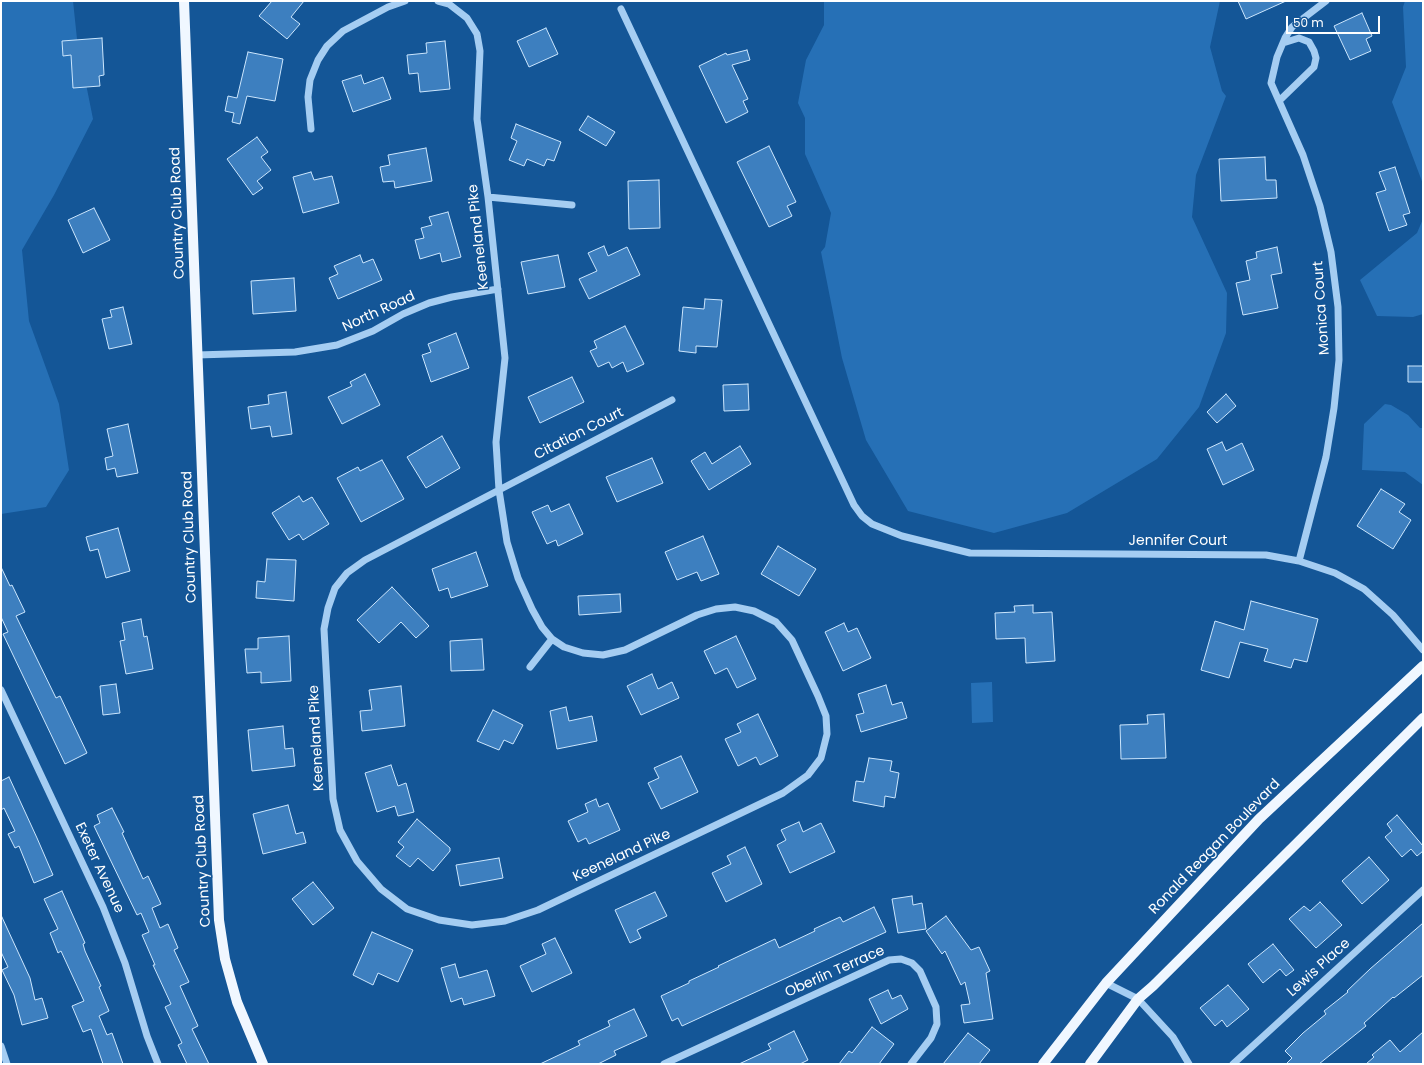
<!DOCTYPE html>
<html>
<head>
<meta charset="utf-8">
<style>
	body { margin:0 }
	#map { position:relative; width:1424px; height:1065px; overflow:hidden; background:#145697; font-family:Poppins,sans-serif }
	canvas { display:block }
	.frame { position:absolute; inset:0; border:2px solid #fff; pointer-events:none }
	.scale { position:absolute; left:1286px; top:16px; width:94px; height:18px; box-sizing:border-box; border:2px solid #fff; border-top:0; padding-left:5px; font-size:12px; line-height:14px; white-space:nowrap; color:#fff; -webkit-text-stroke:3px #145697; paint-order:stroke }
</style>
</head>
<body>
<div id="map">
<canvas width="1424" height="1065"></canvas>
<div class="frame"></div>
<div class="scale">50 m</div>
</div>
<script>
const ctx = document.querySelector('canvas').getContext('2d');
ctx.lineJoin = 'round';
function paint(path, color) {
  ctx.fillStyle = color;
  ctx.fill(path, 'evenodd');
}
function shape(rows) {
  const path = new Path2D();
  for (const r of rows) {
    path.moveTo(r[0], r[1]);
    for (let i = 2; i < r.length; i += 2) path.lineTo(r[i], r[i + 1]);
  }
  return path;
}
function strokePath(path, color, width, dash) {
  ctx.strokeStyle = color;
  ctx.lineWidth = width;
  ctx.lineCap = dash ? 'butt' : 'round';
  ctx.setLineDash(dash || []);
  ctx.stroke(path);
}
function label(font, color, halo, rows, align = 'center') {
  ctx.font = font + ' Poppins,sans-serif';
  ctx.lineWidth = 3;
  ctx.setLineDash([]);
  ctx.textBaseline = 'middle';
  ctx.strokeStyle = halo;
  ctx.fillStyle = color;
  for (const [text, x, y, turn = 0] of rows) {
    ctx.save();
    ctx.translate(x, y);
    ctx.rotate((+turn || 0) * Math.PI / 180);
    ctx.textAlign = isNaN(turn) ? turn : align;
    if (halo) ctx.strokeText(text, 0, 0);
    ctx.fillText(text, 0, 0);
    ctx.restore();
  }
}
paint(shape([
	[1,1,73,1,77,39,93,119,54,195,22,250,29,321,59,404,69,470,46,507,1,514],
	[824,1,1220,1,1210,47,1222,91,1226,96,1196,175,1192,217,1227,293,1226,333,1199,407,1157,459,1067,513,994,533,908,511,866,440,842,358,821,252,825,247,831,213,805,154,805,118,798,103,806,60,824,25],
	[1405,1,1423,1,1423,184,1392,102,1406,67,1403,7],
	[1423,219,1423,314,1413,317,1377,316,1360,280,1417,233],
	[1385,404,1391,405,1408,415,1420,428,1423,428,1423,485,1405,472,1362,470,1364,424],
	[992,682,993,722,972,723,971,683]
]), '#2670b6');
const building = shape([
	[272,1,304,1,291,17,300,24,287,39,259,16,272,1],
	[1238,1,1286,1,1246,19,1238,1],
	[1362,13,1372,36,1366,39,1371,51,1350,60,1334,26,1362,13],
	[546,28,558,54,529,67,517,41,546,28],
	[102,38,104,75,99,76,100,86,73,88,71,55,63,56,62,41,102,38],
	[445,41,450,89,420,92,418,73,409,74,407,55,427,53,426,43,445,41],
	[747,50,750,60,732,65,748,99,743,101,748,112,726,123,699,66,726,53,727,55,747,50],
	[248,52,283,59,275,101,247,96,240,124,232,122,234,113,225,111,228,96,237,98,248,52],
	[361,75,364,84,383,77,391,99,353,112,342,81,361,75],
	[588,116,615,132,606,146,579,130,588,116],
	[516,124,561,142,554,161,547,159,544,166,527,159,524,166,509,160,517,141,511,138,516,124],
	[257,137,268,152,261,157,271,170,257,181,263,188,253,195,227,159,257,137],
	[769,146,796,202,787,206,792,216,769,227,737,162,769,146],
	[426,148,432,181,395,188,394,181,383,182,380,167,390,165,388,155,426,148],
	[1265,157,1266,180,1276,180,1277,198,1221,201,1219,159,1265,157],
	[1395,167,1410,213,1403,215,1407,225,1389,231,1376,193,1386,190,1379,172,1395,167],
	[311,172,314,180,332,176,339,203,303,213,293,177,311,172],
	[659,180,660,228,629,229,628,181,659,180],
	[94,208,110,240,83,253,68,220,94,208],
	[448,212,461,257,442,262,440,253,420,259,415,240,424,238,421,228,432,225,429,217,448,212],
	[604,246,608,256,627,247,640,275,589,299,579,279,597,271,588,253,604,246],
	[1277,247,1282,273,1271,275,1278,308,1243,315,1236,283,1250,280,1246,261,1257,258,1256,252,1277,247],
	[360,255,363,263,373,259,382,280,338,299,329,278,338,274,334,266,360,255],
	[558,255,565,287,528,294,521,262,558,255],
	[294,278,296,311,253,314,251,281,294,278],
	[705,299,722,300,717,347,696,346,696,353,679,351,683,307,704,309,705,299],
	[123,307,132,344,109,349,102,319,112,317,110,310,123,307],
	[625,326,644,364,627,372,623,362,612,368,609,362,598,367,590,351,597,348,594,341,625,326],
	[456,333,469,368,431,382,422,355,431,352,428,344,456,333],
	[1408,366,1423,366,1423,382,1408,382,1408,366],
	[365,374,380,405,342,424,328,397,352,386,350,382,365,374],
	[572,377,584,402,540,423,528,397,572,377],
	[748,384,749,410,724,411,723,385,748,384],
	[286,392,292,434,272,437,270,426,251,429,248,407,269,404,268,395,286,392],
	[1226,394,1236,406,1217,423,1207,412,1226,394],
	[128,424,138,473,117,477,115,468,107,470,105,458,113,456,107,429,128,424],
	[442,436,460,468,426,488,407,457,442,436],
	[1222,442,1226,451,1242,443,1254,470,1223,485,1207,449,1222,442],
	[740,446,751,464,709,490,691,461,705,452,712,464,740,446],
	[652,458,663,483,617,502,606,477,652,458],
	[382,460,404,499,361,522,337,478,358,467,360,471,382,460],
	[1381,489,1405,504,1399,512,1411,520,1393,549,1357,526,1381,489],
	[299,496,303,502,312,497,329,524,303,540,299,534,289,540,272,513,299,496],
	[569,504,583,534,558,546,556,540,547,544,532,512,548,505,551,512,569,504],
	[118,528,130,571,106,578,98,549,90,551,86,537,118,528],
	[703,536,719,574,701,581,697,572,677,580,665,552,703,536],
	[778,546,816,569,799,596,761,574,778,546],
	[476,552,488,586,451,598,448,588,439,591,432,569,476,552],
	[267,559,296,560,294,601,256,598,257,581,265,582,267,559],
	[1,567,10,586,12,585,25,612,16,616,56,698,60,696,87,753,65,764,3,634,8,632,1,617,1,567],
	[392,587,429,626,416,638,401,622,379,643,357,620,392,587],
	[620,594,621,612,579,615,578,596,620,594],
	[1251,601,1318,619,1307,662,1294,659,1291,668,1264,661,1268,649,1240,642,1229,678,1201,670,1215,621,1244,630,1251,601],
	[1033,605,1033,613,1052,612,1055,661,1026,663,1025,638,996,639,995,613,1015,612,1014,606,1033,605],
	[141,619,144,637,147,636,153,669,126,674,120,641,125,640,122,623,141,619],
	[844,623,848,632,857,628,871,658,843,671,825,632,844,623],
	[289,636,291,681,261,683,261,672,247,673,245,649,258,649,258,638,289,636],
	[736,636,756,679,737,688,727,668,715,674,704,651,736,636],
	[482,639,484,670,451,671,450,641,482,639],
	[652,674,658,689,672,682,679,698,641,715,627,686,652,674],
	[116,684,120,713,103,715,100,686,116,684],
	[886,685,892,705,902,702,907,718,861,732,856,715,864,713,858,694,886,685],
	[401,686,405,726,362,731,360,711,372,710,369,690,401,686],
	[566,707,569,721,592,716,597,741,557,749,550,711,566,707],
	[493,710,523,725,513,744,504,740,499,750,477,741,493,710],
	[758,714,778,756,760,765,756,757,738,766,725,739,741,732,737,724,758,714],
	[1164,714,1166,758,1121,759,1120,725,1148,724,1147,715,1164,714],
	[283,726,285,749,293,748,295,766,252,771,248,730,283,726],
	[681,756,698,792,661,809,648,783,659,778,654,768,681,756],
	[869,758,892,761,890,771,899,773,895,798,885,796,884,807,853,801,856,781,864,782,869,758],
	[391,765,398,786,406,783,414,812,398,816,395,806,377,812,365,773,391,765],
	[9,777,37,838,53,875,34,883,19,846,15,848,8,834,15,831,4,808,1,810,1,781,9,777],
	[596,799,599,807,608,803,620,830,589,844,586,838,578,842,568,821,588,812,585,804,596,799],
	[288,805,296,834,303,832,306,843,263,854,253,814,288,805],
	[112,808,124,832,122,833,143,879,148,876,161,904,152,908,160,928,168,924,178,948,174,950,189,982,180,986,198,1026,192,1029,209,1064,187,1064,178,1045,182,1043,165,1007,171,1004,153,965,155,965,142,935,149,932,141,913,137,915,94,826,100,823,97,815,112,808],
	[1397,815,1423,846,1423,851,1417,856,1411,849,1402,857,1385,837,1392,831,1387,824,1397,815],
	[417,819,450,848,450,851,433,871,418,858,410,867,396,856,404,847,398,842,417,819],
	[799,822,803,832,821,823,835,852,790,873,777,845,786,840,781,830,799,822],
	[745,847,762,884,726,902,712,873,731,864,727,856,745,847],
	[1369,857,1389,880,1362,904,1342,881,1369,857],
	[499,858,503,878,460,886,456,865,499,858],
	[313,882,334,908,313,925,292,899,313,882],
	[62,891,85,943,83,944,85,951,101,986,99,987,109,1011,99,1016,107,1035,112,1033,123,1064,103,1064,91,1029,83,1032,72,1006,84,1001,61,951,58,953,50,933,58,929,44,899,62,891],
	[655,892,667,916,637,930,641,938,630,943,615,910,655,892],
	[912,896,913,905,922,903,926,929,898,933,892,899,912,896],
	[1320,902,1342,925,1316,948,1289,919,1304,906,1310,911,1320,902],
	[874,907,886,932,682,1026,678,1018,672,1021,661,996,689,983,689,981,719,967,718,966,775,939,779,948,815,931,814,929,840,917,843,922,874,907],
	[1,915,30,978,35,1000,42,998,48,1018,22,1025,14,995,2,970,8,967,1,952,1,915],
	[946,916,971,950,979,947,990,971,986,973,993,1019,964,1023,961,1005,970,1004,965,982,961,985,945,951,942,954,926,931,946,916],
	[1423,923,1423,975,1394,998,1393,997,1364,1023,1366,1026,1319,1064,1286,1064,1292,1058,1285,1051,1303,1033,1326,1014,1324,1011,1348,992,1347,991,1370,969,1423,923],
	[372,932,413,950,398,982,378,973,373,985,353,975,372,932],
	[555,938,572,973,532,992,520,966,546,954,542,944,555,938],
	[1273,944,1294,970,1286,976,1280,969,1263,983,1248,964,1273,944],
	[455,964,459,978,487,970,495,996,464,1005,462,998,451,1002,441,968,455,964],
	[1228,985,1249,1009,1227,1027,1222,1020,1215,1026,1200,1008,1228,985],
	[888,990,892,999,901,995,908,1009,881,1024,869,999,888,990],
	[634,1009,647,1036,614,1051,616,1055,598,1064,540,1064,580,1045,578,1041,610,1026,608,1021,634,1009],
	[872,1027,894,1044,879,1064,839,1064,849,1051,852,1053,872,1027],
	[794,1031,808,1060,800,1064,739,1064,771,1049,768,1044,794,1031],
	[1423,1032,1423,1064,1366,1064,1374,1057,1372,1055,1390,1040,1400,1052,1423,1032],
	[968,1033,990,1050,979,1064,943,1064,968,1033]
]);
paint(building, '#3d7fbf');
strokePath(building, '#cce6fd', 1);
strokePath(shape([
	[438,1,449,4,467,18,477,34,480,51,477,119,488,197,505,358,496,442,499,490,507,542,518,578,532,609,542,627,552,639,564,647,583,653,603,655,625,650,697,615,716,609,735,607,754,611,776,622,792,640,818,696,826,716,827,734,821,758,808,775,783,793,538,910,505,921,472,925,439,920,407,909,381,889,357,861,340,830,333,799,324,629,328,608,335,588,347,573,365,560,499,490,672,400],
	[621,9,854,505,862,516,872,524,902,536,970,553,1266,555,1299,561,1335,573,1364,589,1393,615,1423,650],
	[1279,101,1314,67,1316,58,1314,51,1309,42,1299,38,1283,43],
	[311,129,308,97,310,80,318,60,327,46,343,31,388,7,405,1],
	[488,197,572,205],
	[197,355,295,352,337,345,373,331,403,314,429,303,452,297,498,289],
	[1299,561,1326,457,1334,408,1339,360,1338,307,1331,252,1320,206,1303,155,1271,83,1277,57,1285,38,1292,27,1326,1],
	[530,667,552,639],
	[1,690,103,907,125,963,147,1036,158,1064],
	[1106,983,1138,999,1173,1037,1189,1064],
	[1,1046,7,1064],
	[664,1064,889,960,901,959,912,963,920,971,936,1007,937,1024,931,1038,911,1064],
	[1233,1064,1423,890]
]), '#a5cdf2', 7);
strokePath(shape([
	[184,1,219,920,225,959,237,1002,263,1064],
	[1043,1064,1106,983,1259,819,1423,666],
	[1090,1064,1138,999,1153,986,1423,718]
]), '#f0f7ff', 10);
label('14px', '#fff', '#145697', [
	["Country Club Road",178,213,-92],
	["Keeneland Pike",479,237,-96],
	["Monica Court",1322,308,-94],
	["North Road",379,312,-25],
	["Citation Court",579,434,-27],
	["Country Club Road",190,537,-92],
	["Jennifer Court",1178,541],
	["Keeneland Pike",317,738,-93],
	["Ronald Reagan Boulevard",1215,847,-46],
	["Keeneland Pike",622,856,-25],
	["Country Club Road",203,861,-93],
	["Exeter Avenue",99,868,65],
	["Lewis Place",1319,968,-42],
	["Oberlin Terrace",835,972,-24]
]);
</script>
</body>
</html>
